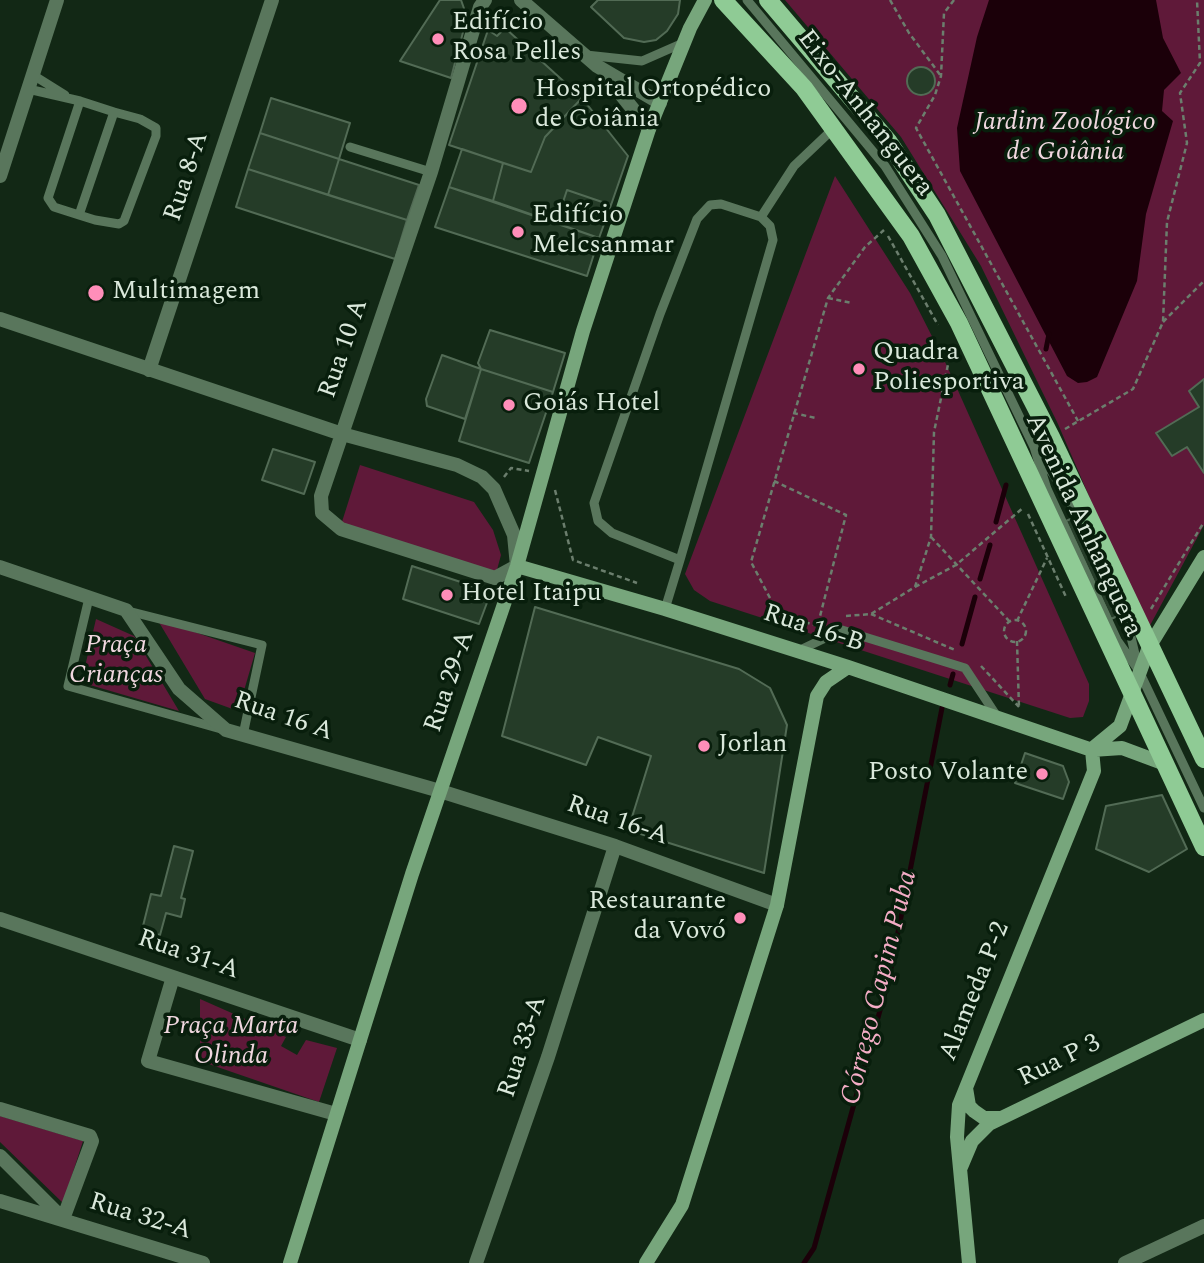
<!DOCTYPE html>
<html>
<head>
<meta charset="utf-8">
<style>
	body { margin:0 }
	canvas { display:block; background:#122815 }
</style>
</head>
<body>
<canvas width="1204" height="1263"></canvas>
<script>
const ctx = document.querySelector('canvas').getContext('2d');
ctx.lineJoin = 'round';
function paint(path, color) {
  ctx.fillStyle = color;
  ctx.fill(path, 'evenodd');
}
function shape(rows) {
  const path = new Path2D();
  for (const r of rows) {
    if (r.length === 3) {
      path.moveTo(r[0] + r[2], r[1]);
      path.arc(r[0], r[1], r[2], 0, 2 * Math.PI);
      continue;
    }
    path.moveTo(r[0], r[1]);
    for (let i = 2; i < r.length; i += 2) path.lineTo(r[i], r[i + 1]);
  }
  return path;
}
function strokePath(path, color, width, dash) {
  ctx.strokeStyle = color;
  ctx.lineWidth = width;
  ctx.lineCap = dash ? 'butt' : 'round';
  ctx.setLineDash(dash || []);
  ctx.stroke(path);
}
function label(font, color, halo, rows, align = 'center') {
  ctx.font = font + ' Spectral,serif';
  ctx.lineWidth = 7;
  ctx.setLineDash([]);
  ctx.textBaseline = 'middle';
  ctx.strokeStyle = halo;
  ctx.fillStyle = color;
  for (const [text, x, y, turn = 0] of rows) {
    ctx.save();
    ctx.translate(x, y);
    ctx.rotate((+turn || 0) * Math.PI / 180);
    ctx.textAlign = isNaN(turn) ? turn : align;
    if (halo) ctx.strokeText(text, 0, 0);
    ctx.fillText(text, 0, 0);
    ctx.restore();
  }
}
paint(shape([
	[785,0,1204,0,1204,525,1147,631,1058,424,981,266,901,137],
	[835,176,910,293,947,366,1089,684,1089,701,1083,717,1070,718,710,601,694,590,685,574],
	[360,465,474,502,493,530,501,555,495,577,341,525],
	[96,619,134,636,179,711,90,685,84,671],
	[157,619,255,653,238,711,205,699],
	[200,999,286,1037,281,1046,297,1055,306,1040,337,1048,319,1102,200,1061],
	[0,1116,83,1141,63,1203,0,1142]
]), '#5f1939');
paint(shape([
	[989,0,1156,0,1163,38,1181,73,1164,90,1162,111,1173,121,1146,214,1137,281,1097,377,1087,382,1078,383,1067,376,960,171,957,128,977,37]
]), '#1b0009');
strokePath(shape([
	[1046,349,1049,334],
	[996,522,1006,485],
	[980,579,990,545],
	[962,644,975,597],
	[950,685,953,674],
	[804,1263,814,1248,889,978,942,708]
]), '#1b0009', 5);
const building = shape([
	[440,0,461,0,467,17,451,78,400,61,440,0],
	[598,0,680,0,678,14,667,31,656,40,644,42,624,38,591,7,598,0],
	[505,28,582,98,545,137,531,172,449,145,488,30,497,36,505,28],
	[921,81,14],
	[271,98,350,123,339,159,260,133,271,98],
	[582,98,628,156,611,205,567,190,556,223,493,201,503,163,531,172,545,137,582,98],
	[260,133,339,159,328,195,248,169,260,133],
	[462,149,503,163,493,201,449,187,462,149],
	[339,159,419,185,407,220,328,195,339,159],
	[248,169,407,220,395,259,236,207,248,169],
	[449,187,599,238,587,276,435,227,449,187],
	[567,190,611,205,599,238,556,223,567,190],
	[490,330,565,353,553,392,481,369,478,363,490,330],
	[442,355,481,369,465,419,427,406,426,399,442,355],
	[481,369,553,392,529,463,459,441,481,369],
	[1204,379,1204,473,1187,447,1172,456,1156,433,1199,407,1189,391,1204,379],
	[273,449,315,462,304,494,262,480,273,449],
	[1075,517,1120,615,1111,619,1066,521,1075,517],
	[412,566,491,592,479,624,403,599,412,566],
	[535,607,739,669,770,688,787,725,764,873,628,830,651,756,598,737,586,765,502,736,535,607],
	[1025,753,1063,766,1069,782,1063,799,1015,783,1025,753],
	[1162,795,1187,849,1149,872,1096,849,1106,806,1162,795],
	[174,846,193,851,181,898,185,899,181,917,166,913,160,935,142,930,151,894,161,896,174,846]
]);
paint(building, '#253c28');
strokePath(building, '#526b55', 2);
strokePath(shape([
	[890,0,909,33,941,76],
	[954,0,944,13,941,76,935,95,916,128,1078,421],
	[888,236,938,325],
	[828,298,852,303],
	[1163,322,1204,281],
	[793,413,816,418],
	[1065,429,1133,389,1163,322,1167,222,1187,143,1180,93,1200,63,1197,0],
	[504,477,511,468,529,471],
	[774,481,846,515,818,624],
	[555,490,573,560,637,583],
	[1028,514,1066,597],
	[931,537,1010,622],
	[915,587,956,565,1024,507],
	[1151,609,1204,522],
	[871,614,955,650],
	[846,616,871,614,915,587,931,537,934,432,951,350],
	[1015,631,11],
	[1017,621,1047,558],
	[826,622,815,625,779,615,751,562,828,298,865,247,884,230],
	[1017,641,1019,708],
	[981,666,1019,707]
]), '#6b7e6d', 2.5, [5, 3.5]);
strokePath(shape([
	[747,0,885,166,942,256,1034,447],
	[586,55,642,61,683,43],
	[33,75,65,95],
	[28,89,80,101,48,198,54,207,79,215,95,220,119,224,124,221,156,136,156,128,140,119,114,112,79,215],
	[80,101,114,112],
	[350,147,431,172],
	[761,217,794,166,834,128],
	[89,598,68,686,221,729],
	[665,609,680,560,773,240,770,226,761,217,721,204,710,205,697,219,660,314,594,503,598,521,612,533,680,560],
	[128,611,262,645,243,735],
	[798,651,842,630,965,668,996,715],
	[1139,671,1130,633,1066,493,1034,447,1047,489,1117,640,1139,671,1204,808]
]), '#59765c', 9);
strokePath(shape([
	[521,0,597,66,660,103],
	[607,77,649,129],
	[0,176,57,0],
	[0,319,342,434,457,465,482,477,494,489,514,535,517,566,495,578,341,529,322,513,321,496,342,434,431,172,480,7,485,0],
	[149,370,272,0],
	[0,567,126,610,179,689,226,730,440,791,615,846,777,905],
	[0,919,360,1040],
	[173,977,148,1061,336,1114],
	[0,1109,90,1136,92,1141,63,1219],
	[0,1156,62,1218],
	[0,1201,203,1263],
	[476,1263,548,1057,615,846],
	[1125,1263,1204,1226]
]), '#59765c', 14);
strokePath(shape([
	[517,566,665,609,848,667,1092,750,1122,748,1165,764],
	[1092,749,1120,726,1149,647,1204,557],
	[966,1088,969,1106,974,1111,984,1118,999,1118],
	[961,1167,972,1141,989,1124,1204,1020],
	[290,1263,412,874,517,566,583,331,649,129,690,28,705,0],
	[646,1263,682,1205,777,905,817,696,826,682,848,667],
	[969,1263,957,1137,959,1105,1094,771,1092,750]
]), '#77a67c', 14);
strokePath(shape([
	[723,0,804,88,911,236,959,323,1204,847],
	[768,0,888,141,937,215,1051,437,1204,759]
]), '#8fcb95', 18);
for (const [x, y, r, color] of [
	[438,39,7,"#ff8eb9"],
	[519,106,9,"#ff8eb9"],
	[518,232,7,"#ff8eb9"],
	[96,293,9,"#ff8eb9"],
	[859,369,7,"#ff8eb9"],
	[509,405,7,"#ff8eb9"],
	[447,595,7,"#ff8eb9"],
	[704,746,7,"#ff8eb9"],
	[1042,774,7,"#ff8eb9"],
	[740,918,7,"#ff8eb9"]
]) {
  const dot = new Path2D();
  dot.arc(x, y, r, 0, 2 * Math.PI);
  ctx.fillStyle = color;
  ctx.fill(dot);
  strokePath(dot, '#081e0c', 2.5);
}
label('26px', '#dae8db', '#081e0c', [
	["Edifício",452,24],
	["Rosa Pelles",452,54],
	["Hospital Ortopédico",535,91],
	["de Goiânia",535,121],
	["Edifício",532,217],
	["Melcsanmar",532,247],
	["Multimagem",112,293],
	["Quadra",873,354],
	["Poliesportiva",873,384],
	["Goiás Hotel",523,405],
	["Hotel Itaipu",461,595],
	["Jorlan",718,746],
	["Posto Volante",1028,774,"right"],
	["Restaurante",726,903,"right"],
	["da Vovó",726,933,"right"]
], 'left');
label('26px', '#dae8db', '#081e0c', [
	["Eixo-Anhanguera",864,114,52],
	["Rua 8-A",188,177,-72],
	["Rua 10 A",345,349,-71],
	["Avenida Anhanguera",1082,526,65],
	["Rua 16-B",813,630,18],
	["Rua 29-A",451,682,-71],
	["Rua 16 A",283,718,19],
	["Rua 16-A",617,822,19],
	["Rua 31-A",188,956,19],
	["Alameda P-2",976,992,-68],
	["Rua 33-A",524,1047,-72],
	["Rua P 3",1060,1062,-26],
	["Rua 32-A",140,1218,17]
]);
label('italic 26px', '#f0d7df', '#081e0c', [
	["Jardim Zoológico",1065,124],
	["de Goiânia",1065,154],
	["Praça",116,647],
	["Crianças",116,677],
	["Praça Marta",231,1028],
	["Olinda",231,1058]
]);
label('italic 28px', '#f4adc6', '#081e0c', [
	["Córrego Capim Puba",881,988,-76]
]);
</script>
</body>
</html>
